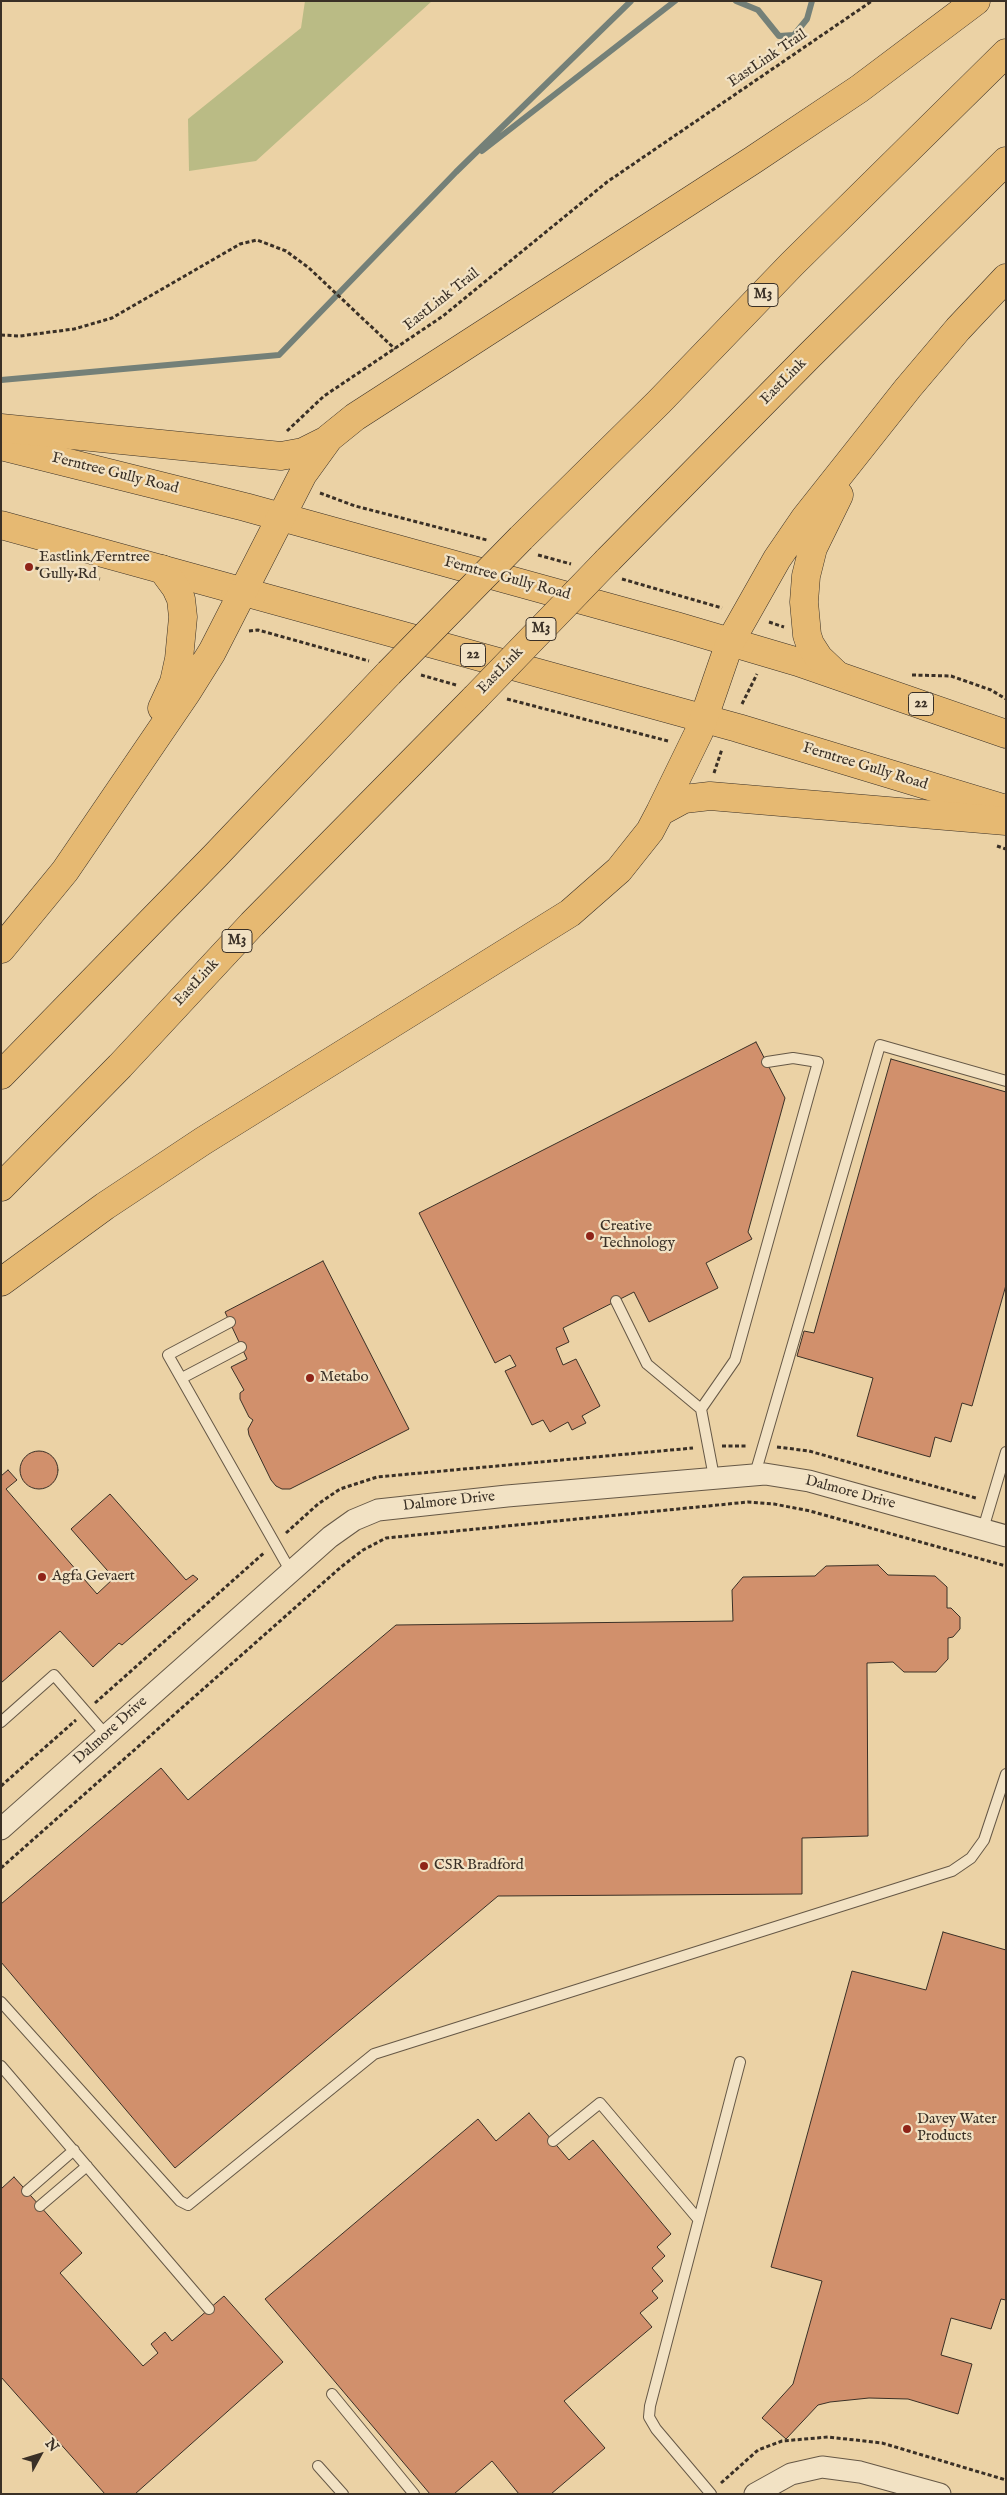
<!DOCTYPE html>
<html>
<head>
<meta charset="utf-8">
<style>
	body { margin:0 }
	#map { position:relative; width:1007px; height:2495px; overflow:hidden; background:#ebd2a5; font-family:"IM FELL English",serif }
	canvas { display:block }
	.frame { position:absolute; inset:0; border:2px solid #3a3026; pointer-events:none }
	.north { position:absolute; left:15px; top:2430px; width:50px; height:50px; -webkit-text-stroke:4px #f2e2c4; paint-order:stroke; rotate:51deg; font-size:14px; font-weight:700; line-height:20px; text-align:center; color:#3a3026 }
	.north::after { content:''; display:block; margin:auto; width:18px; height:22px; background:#3a3026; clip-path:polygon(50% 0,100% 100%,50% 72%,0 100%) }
</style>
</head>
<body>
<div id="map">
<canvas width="1007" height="2495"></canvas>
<div class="frame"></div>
<div class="north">N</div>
</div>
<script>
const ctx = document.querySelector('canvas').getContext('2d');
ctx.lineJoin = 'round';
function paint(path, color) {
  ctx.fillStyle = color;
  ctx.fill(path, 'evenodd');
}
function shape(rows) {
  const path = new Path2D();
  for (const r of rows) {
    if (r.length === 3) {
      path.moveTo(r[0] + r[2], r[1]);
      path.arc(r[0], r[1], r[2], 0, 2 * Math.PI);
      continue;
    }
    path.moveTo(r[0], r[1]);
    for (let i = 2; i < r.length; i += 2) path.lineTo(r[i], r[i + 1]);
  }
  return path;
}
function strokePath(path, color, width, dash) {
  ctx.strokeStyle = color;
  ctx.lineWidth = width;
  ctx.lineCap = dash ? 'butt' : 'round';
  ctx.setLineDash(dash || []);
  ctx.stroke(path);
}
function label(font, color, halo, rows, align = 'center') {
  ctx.font = font + ' "IM FELL English",serif';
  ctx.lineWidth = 4.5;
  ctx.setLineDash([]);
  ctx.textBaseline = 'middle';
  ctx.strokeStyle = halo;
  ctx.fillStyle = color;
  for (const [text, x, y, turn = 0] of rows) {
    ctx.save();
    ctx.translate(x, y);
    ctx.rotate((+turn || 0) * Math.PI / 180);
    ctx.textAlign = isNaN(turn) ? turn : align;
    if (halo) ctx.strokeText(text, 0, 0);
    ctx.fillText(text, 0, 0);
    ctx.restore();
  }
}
paint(shape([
	[305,1,432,1,256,161,189,171,188,119,301,28]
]), '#babb85');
strokePath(shape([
	[736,1,758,10,779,36,794,35,807,19,812,1],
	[482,151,675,1],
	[1,380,279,355,456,172,631,1]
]), '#748078', 6);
const building = shape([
	[756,1042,785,1098,748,1232,752,1239,706,1263,718,1288,649,1322,634,1292,563,1328,569,1342,556,1348,563,1365,576,1359,600,1406,582,1416,586,1423,572,1430,568,1422,550,1432,543,1420,532,1425,505,1371,516,1366,510,1355,495,1363,419,1213,756,1042],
	[891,1059,1006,1092,1006,1285,972,1406,962,1403,951,1442,935,1437,930,1457,857,1436,873,1378,797,1356,804,1331,814,1333,891,1059],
	[323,1261,409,1429,290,1489,282,1489,276,1486,271,1480,249,1435,248,1429,253,1420,249,1417,240,1399,240,1393,244,1390,231,1367,247,1359,225,1312,323,1261],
	[39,1470,19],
	[8,1470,17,1480,6,1489,97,1594,114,1578,71,1529,110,1494,186,1580,193,1575,198,1579,122,1645,119,1643,93,1667,60,1631,1,1683,1,1476,8,1470],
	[878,1565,888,1575,935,1576,947,1587,947,1608,951,1608,960,1617,960,1629,953,1637,948,1638,948,1659,936,1672,904,1672,893,1662,867,1663,868,1836,802,1838,802,1894,498,1896,175,2168,1,1962,1,1904,161,1768,188,1800,396,1625,733,1621,732,1590,743,1577,815,1576,826,1566,878,1565],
	[943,1932,1006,1950,1006,2300,1001,2299,991,2329,951,2318,941,2355,972,2364,958,2414,908,2399,869,2398,830,2402,818,2405,786,2439,762,2418,793,2384,822,2281,771,2267,852,1971,926,1990,943,1932],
	[529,2113,569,2160,593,2140,671,2234,657,2247,665,2256,652,2268,663,2281,652,2291,658,2298,640,2313,652,2327,564,2401,605,2448,551,2494,519,2494,492,2461,454,2494,430,2494,265,2299,478,2119,496,2141,529,2113],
	[14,2177,82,2253,60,2273,143,2366,158,2353,151,2344,165,2332,172,2341,224,2296,283,2362,135,2494,105,2494,1,2377,1,2189,14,2177]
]);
paint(building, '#d1906c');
strokePath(building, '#3a3026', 1);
const lane = shape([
	[616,1301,647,1364,701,1409],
	[230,1322,168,1355,291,1572],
	[182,1378,241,1347],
	[755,1474,880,1045,1006,1081],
	[714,1477,701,1409,735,1360,818,1062,793,1058,767,1062],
	[983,1529,1006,1452],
	[1,1722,54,1675,106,1735],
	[1,2002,180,2201,188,2205,374,2054,952,1871,971,1858,984,1840,1006,1774],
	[1,2066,209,2309],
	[553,2141,600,2103,698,2219],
	[27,2191,74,2150],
	[40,2206,87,2166],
	[332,2394,414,2494],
	[318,2466,343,2494],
	[711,2494,656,2429,649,2417,650,2406,740,2062]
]);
const street = shape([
	[1,1829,330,1537,354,1520,378,1510,507,1496,765,1474,809,1481,1006,1536],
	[755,2494,791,2474,822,2467,860,2472,940,2494]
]);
const primary = shape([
	[1,446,245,507,676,626,798,662,1006,734],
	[1,525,738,728,1006,809]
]);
const highway = shape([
	[1,428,281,456,303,452,325,441],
	[521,538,659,402,792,264,1006,53],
	[607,561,809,356,1006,161],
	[162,569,176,588,181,599,183,617,179,659,174,682,162,708],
	[837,675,819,658,810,644,807,635,804,602,806,576,813,548,839,495],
	[660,812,684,799,710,796,1006,821],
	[1,949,65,871,187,692,212,652,303,474,329,438,355,417,753,160,859,89,976,1],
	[1,1075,215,856,389,673],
	[1,1187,120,1066,252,924,475,698],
	[1,1282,105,1206,203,1141,570,913,619,870,650,831,660,812,699,732,730,642,777,559,805,518,908,388,958,329,1006,278]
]);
strokePath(lane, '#665846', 12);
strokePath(street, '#665846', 23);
strokePath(primary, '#3a3026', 29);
strokePath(highway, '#3a3026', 29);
strokePath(shape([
	[1,335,20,336,74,329,112,318,240,244,257,240,286,251,309,268,395,349],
	[287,431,324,396,443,316,607,182,872,1],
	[320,493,355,506,487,540],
	[538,555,571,564],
	[29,567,100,579],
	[622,579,722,608],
	[769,622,784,627],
	[249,631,258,630,369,661],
	[421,675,456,685],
	[912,675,951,676,991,690,1006,699],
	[507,699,668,741],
	[742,704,757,674],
	[714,773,722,749],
	[997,846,1006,849],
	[722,1446,748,1446],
	[777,1447,809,1451,976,1498],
	[286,1533,318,1504,340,1489,377,1477,693,1448],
	[95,1703,265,1552],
	[1,1786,76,1720],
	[1,1868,341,1567,363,1550,386,1538,748,1502,774,1504,810,1511,1006,1566],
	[721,2483,758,2450,782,2441,828,2437,882,2443,1006,2480]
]), '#3a3026', 3, [4, 2.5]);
strokePath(lane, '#f2e2c4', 10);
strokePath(street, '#f2e2c4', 21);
strokePath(primary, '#e6b972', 28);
strokePath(highway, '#e6b972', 28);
const highwayBridge = shape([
	[389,673,521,538],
	[475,698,607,561]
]);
strokePath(highwayBridge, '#3a3026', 29, []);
strokePath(highwayBridge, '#e6b972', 28);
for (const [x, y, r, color] of [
	[29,567,5,"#8f2418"],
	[590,1236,5,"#8f2418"],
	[310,1378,5,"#8f2418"],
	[42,1577,5,"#8f2418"],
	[424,1866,5,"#8f2418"],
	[907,2129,5,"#8f2418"]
]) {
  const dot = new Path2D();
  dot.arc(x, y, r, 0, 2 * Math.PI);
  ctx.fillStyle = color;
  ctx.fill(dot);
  strokePath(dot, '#f2e2c4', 2);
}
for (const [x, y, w] of [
	[763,295,30],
	[541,629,30],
	[473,655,25],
	[921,704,25],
	[237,941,30]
]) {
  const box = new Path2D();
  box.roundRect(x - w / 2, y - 11.5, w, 23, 4);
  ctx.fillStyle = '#f2e2c4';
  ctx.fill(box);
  strokePath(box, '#3a3026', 1);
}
label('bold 14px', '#3a3026', null, [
	["M3",763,295],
	["M3",541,629],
	["22",473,655],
	["22",921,704],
	["M3",237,941]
]);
label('15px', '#3a3026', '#f2e2c4', [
	["EastLink Trail",768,59,-34],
	["EastLink Trail",442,300,-38],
	["EastLink",784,382,-45],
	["Ferntree Gully Road",115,474,14],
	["Ferntree Gully Road",507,579,15],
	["EastLink",501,671,-46],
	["Ferntree Gully Road",865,767,17],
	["EastLink",197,983,-47],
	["Dalmore Drive",850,1493,15],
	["Dalmore Drive",449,1502,-6],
	["Dalmore Drive",111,1731,-42]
]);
label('15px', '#3a3026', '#f2e2c4', [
	["Eastlink/Ferntree",39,558],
	["Gully Rd",39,575],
	["Creative",600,1227],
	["Technology",600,1244],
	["Metabo",320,1378],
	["Agfa Gevaert",52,1577],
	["CSR Bradford",434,1866],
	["Davey Water",917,2120],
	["Products",917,2137]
], 'left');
</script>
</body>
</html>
